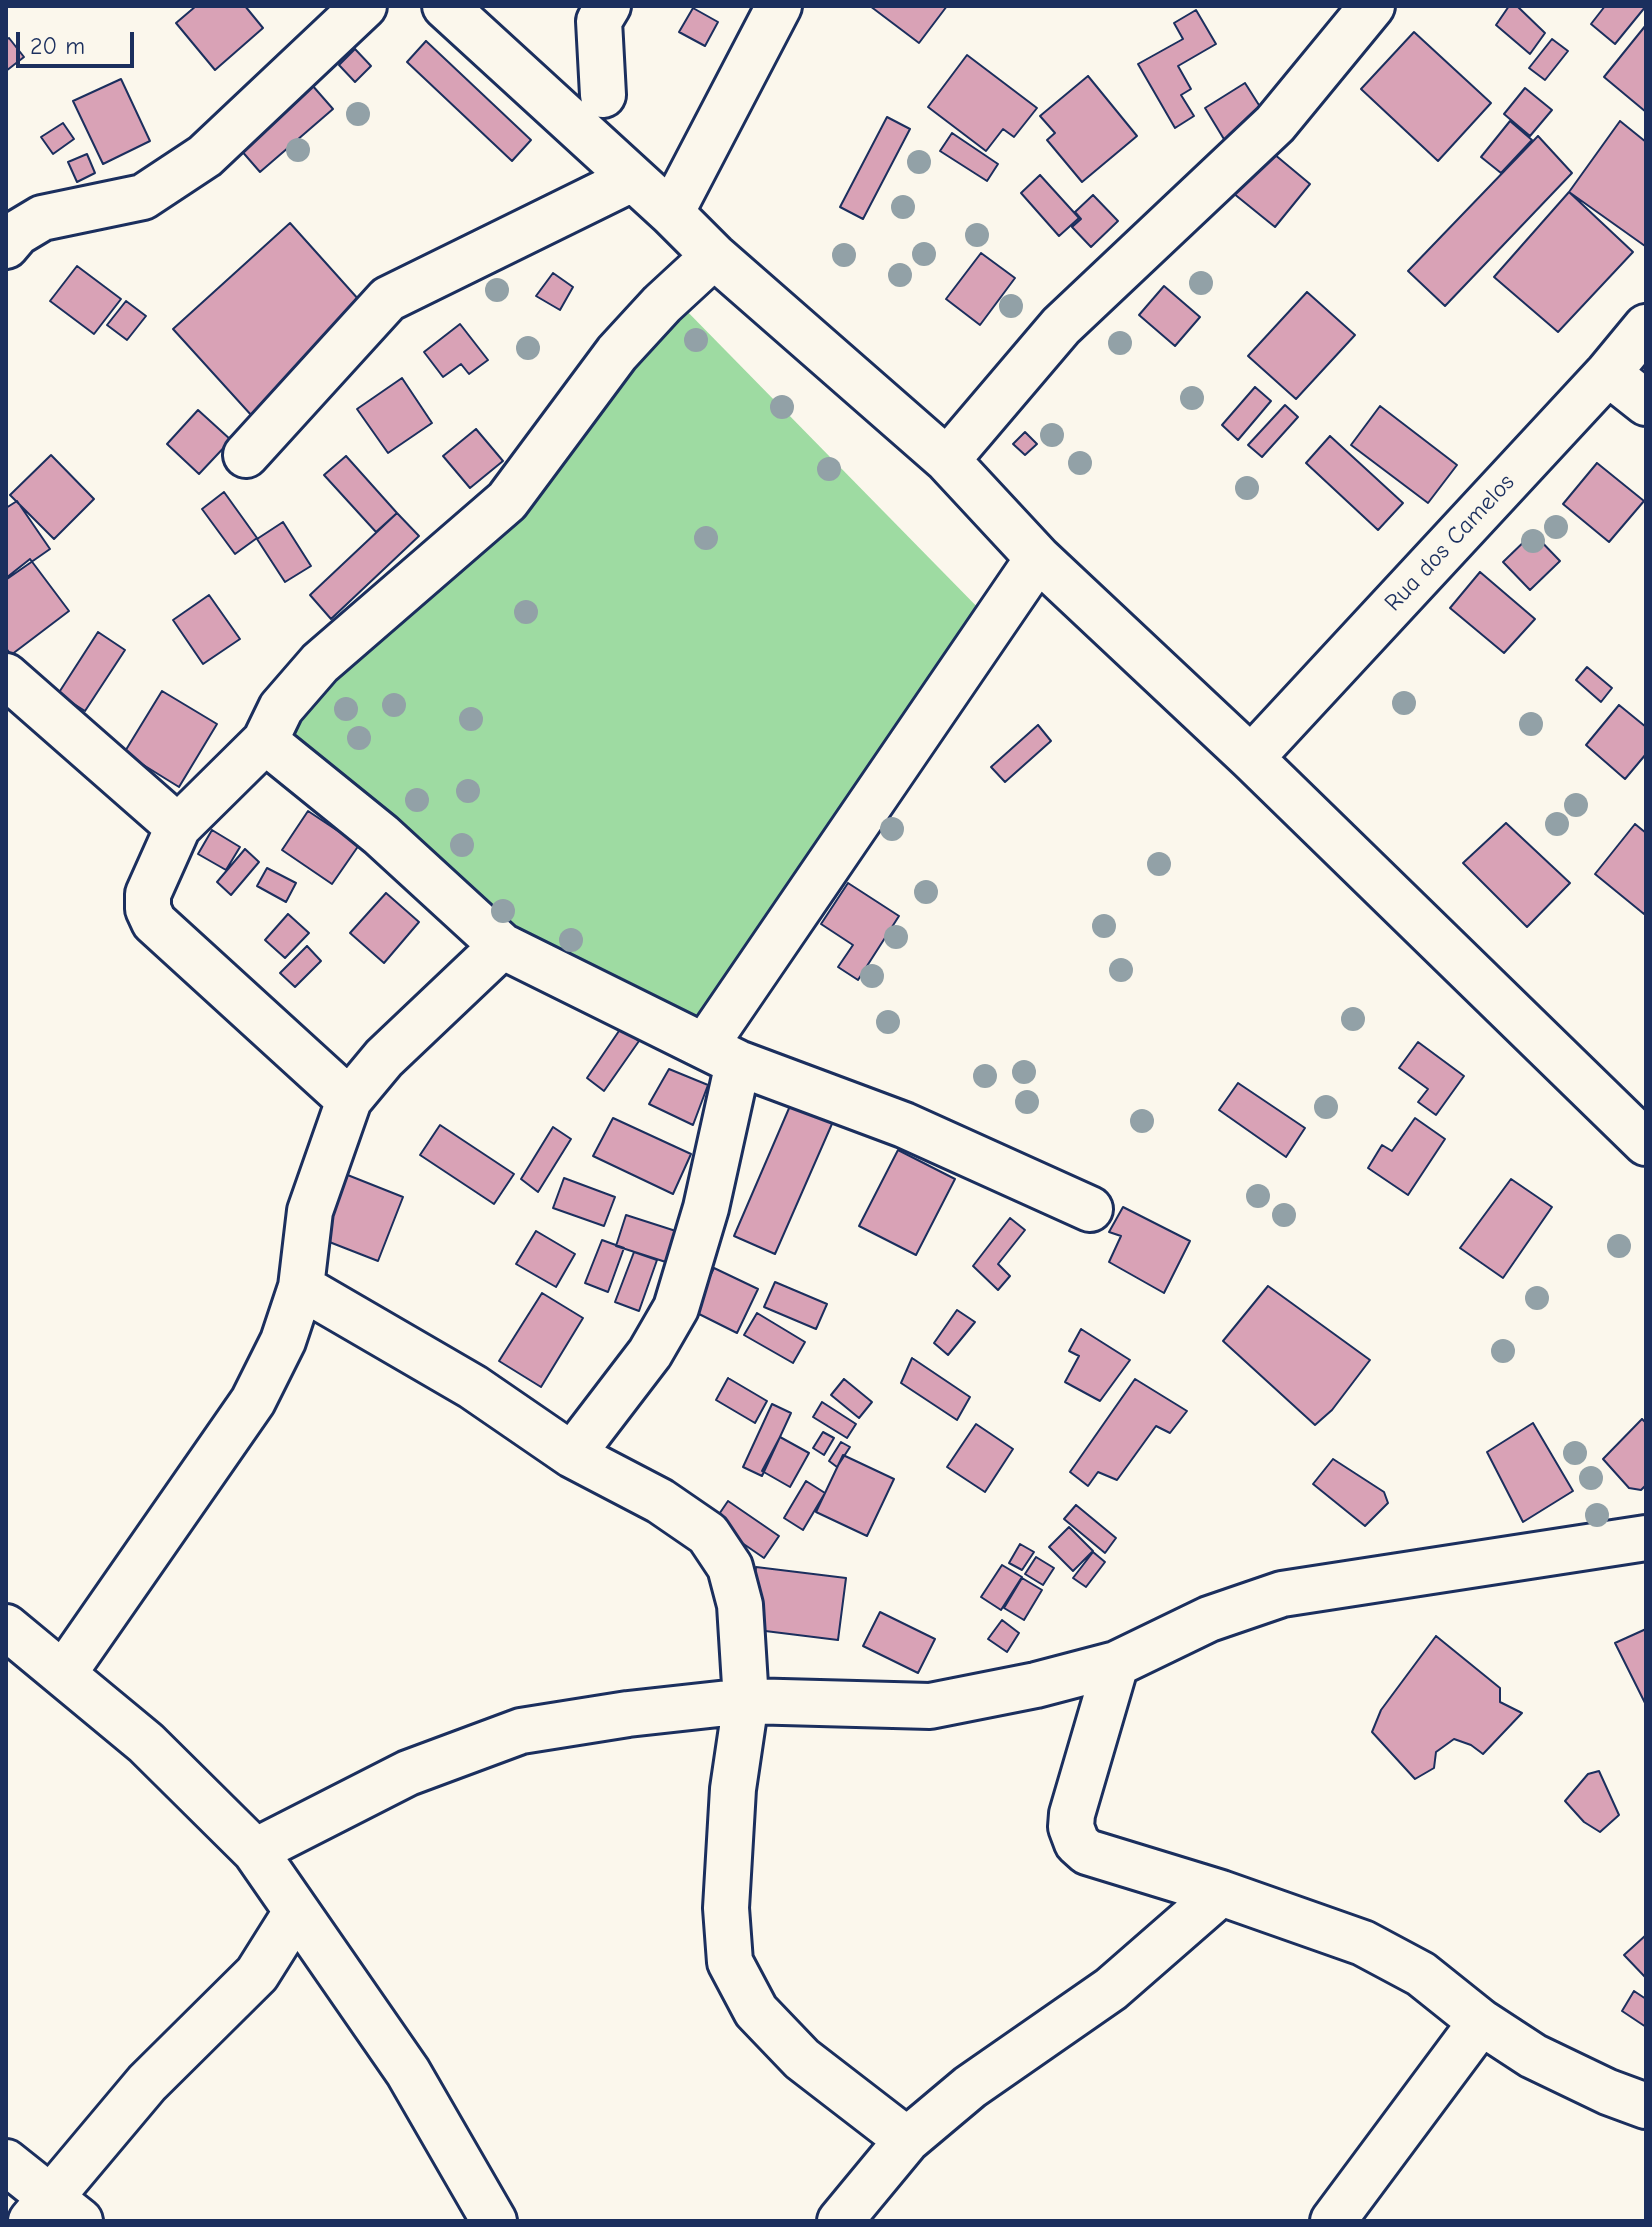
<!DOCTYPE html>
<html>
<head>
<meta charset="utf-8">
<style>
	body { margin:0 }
	#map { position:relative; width:1652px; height:2227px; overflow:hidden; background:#fbf7ec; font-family:"Comic Neue",sans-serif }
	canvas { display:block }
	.frame { position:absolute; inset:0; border:8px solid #1b2f5e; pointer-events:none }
	.scale { position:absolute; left:16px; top:32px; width:118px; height:36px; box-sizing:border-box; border:4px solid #1b2f5e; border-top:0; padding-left:10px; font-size:24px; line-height:28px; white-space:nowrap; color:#1b2f5e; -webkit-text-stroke:6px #fbf7ec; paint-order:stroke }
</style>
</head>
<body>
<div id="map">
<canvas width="1652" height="2227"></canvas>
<div class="frame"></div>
<div class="scale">20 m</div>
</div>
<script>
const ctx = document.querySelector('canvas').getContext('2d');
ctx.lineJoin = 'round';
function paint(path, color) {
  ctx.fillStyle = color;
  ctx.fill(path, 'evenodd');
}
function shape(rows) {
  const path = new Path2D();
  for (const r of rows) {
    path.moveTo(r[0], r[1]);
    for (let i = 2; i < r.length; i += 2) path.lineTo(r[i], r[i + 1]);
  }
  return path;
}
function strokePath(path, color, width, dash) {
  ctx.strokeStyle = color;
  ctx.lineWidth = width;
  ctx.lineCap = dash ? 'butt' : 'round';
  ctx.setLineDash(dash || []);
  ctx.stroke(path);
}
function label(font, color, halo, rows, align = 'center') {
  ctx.font = font + ' "Comic Neue",sans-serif';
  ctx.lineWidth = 7;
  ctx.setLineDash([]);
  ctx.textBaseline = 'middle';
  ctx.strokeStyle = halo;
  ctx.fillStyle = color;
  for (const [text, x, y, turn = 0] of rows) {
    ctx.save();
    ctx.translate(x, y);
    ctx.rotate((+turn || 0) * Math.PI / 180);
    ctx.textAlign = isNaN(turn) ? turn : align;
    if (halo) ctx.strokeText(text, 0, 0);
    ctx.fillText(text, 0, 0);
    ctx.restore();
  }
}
paint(shape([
	[676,300,991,621,710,1022,686,1028,510,933,282,740,347,645]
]), '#9edba2');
const building = shape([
	[196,6,245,6,263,28,215,70,176,23,196,6],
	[870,6,947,6,919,43,870,6],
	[1509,6,1517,6,1545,33,1530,54,1496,25,1509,6],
	[1605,6,1646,6,1615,44,1591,24,1605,6],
	[693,8,718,22,705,46,679,32,693,8],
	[1196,10,1216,44,1178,66,1191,89,1181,95,1194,116,1175,128,1138,64,1183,39,1174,23,1196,10],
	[1646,25,1646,112,1604,77,1646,25],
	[1414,32,1491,103,1438,161,1361,89,1414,32],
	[9,38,24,57,6,71,6,40,9,38],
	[1552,39,1568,51,1545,80,1529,68,1552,39],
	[426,41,531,140,512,161,407,62,426,41],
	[355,49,371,66,355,82,339,65,355,49],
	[967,55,1037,108,1014,137,1003,129,986,151,928,107,967,55],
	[1088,76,1137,136,1082,182,1047,140,1055,133,1040,116,1088,76],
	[121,79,150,141,103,164,73,101,121,79],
	[1245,83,1271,124,1230,149,1205,108,1245,83],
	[312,85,333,109,260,172,240,149,312,85],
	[1525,88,1552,110,1530,136,1504,114,1525,88],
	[887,117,910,129,863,219,840,207,887,117],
	[1510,121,1532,140,1501,173,1481,157,1510,121],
	[1620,121,1646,142,1645,246,1569,192,1620,121],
	[63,123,74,139,53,154,41,137,63,123],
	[952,133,998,164,987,181,940,151,952,133],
	[1538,136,1572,173,1445,306,1408,271,1538,136],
	[1268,149,1310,184,1275,227,1233,193,1268,149],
	[87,154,95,173,77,182,68,162,87,154],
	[1040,175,1079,218,1059,236,1021,193,1040,175],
	[1569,192,1633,252,1558,332,1494,277,1569,192],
	[1093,195,1118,221,1091,247,1072,227,1081,219,1075,212,1093,195],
	[290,223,368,310,252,416,173,329,290,223],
	[981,253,1015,278,980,325,946,299,981,253],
	[77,266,121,299,94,334,50,301,77,266],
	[553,273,573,287,560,310,536,296,553,273],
	[1164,286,1200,317,1175,346,1139,315,1164,286],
	[1307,292,1355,335,1296,399,1248,356,1307,292],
	[126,301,146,316,127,340,107,325,126,301],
	[460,324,488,360,469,374,461,364,443,377,424,352,460,324],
	[402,378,432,423,388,453,357,409,402,378],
	[1255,387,1271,401,1238,440,1222,425,1255,387],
	[1285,405,1298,417,1262,457,1248,445,1285,405],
	[1380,406,1457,465,1428,503,1351,445,1380,406],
	[198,410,231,440,199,474,167,444,198,410],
	[476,429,503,461,470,488,443,456,476,429],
	[1025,432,1037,444,1025,455,1013,444,1025,432],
	[1330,436,1403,503,1378,530,1306,463,1330,436],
	[51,455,94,499,54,539,10,495,51,455],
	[346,456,397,513,376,532,324,475,346,456],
	[1597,463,1644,501,1609,542,1563,504,1597,463],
	[224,492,257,538,235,554,202,509,224,492],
	[17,501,50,549,7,579,6,508,17,501],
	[397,513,419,536,331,619,310,595,397,513],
	[283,522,311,566,285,582,257,539,283,522],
	[1533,533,1560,561,1530,590,1503,562,1533,533],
	[30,559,69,611,11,655,6,648,6,578,30,559],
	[1480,572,1535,619,1504,653,1450,608,1480,572],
	[209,595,240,639,203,664,173,620,209,595],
	[98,632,125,650,85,711,58,694,98,632],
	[1587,667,1612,688,1601,702,1576,680,1587,667],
	[162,691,217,724,179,787,124,753,162,691],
	[1619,705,1646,727,1646,754,1625,779,1586,745,1619,705],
	[1038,725,1051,741,1005,782,991,767,1038,725],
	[308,811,359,845,332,884,282,850,308,811],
	[1506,823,1570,883,1527,927,1463,863,1506,823],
	[1635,824,1646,833,1646,911,1644,914,1595,874,1635,824],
	[212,830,240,847,226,870,198,854,212,830],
	[245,849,259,862,231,895,217,882,245,849],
	[267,868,296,883,286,902,257,886,267,868],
	[848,883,899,916,858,980,838,967,853,945,821,924,848,883],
	[386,893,419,922,384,963,350,933,386,893],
	[288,914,309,933,285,958,265,940,288,914],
	[307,946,321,961,295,987,280,973,307,946],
	[621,1028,639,1041,604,1091,587,1078,621,1028],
	[1418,1042,1464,1076,1436,1115,1418,1102,1428,1089,1399,1068,1418,1042],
	[669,1069,708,1085,693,1125,649,1104,669,1069],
	[1238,1083,1305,1128,1286,1157,1219,1110,1238,1083],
	[793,1099,835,1117,775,1254,734,1236,793,1099],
	[613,1118,691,1154,673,1194,593,1156,613,1118],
	[1415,1118,1445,1139,1408,1195,1368,1168,1382,1145,1392,1151,1415,1118],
	[440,1125,514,1174,494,1204,420,1155,440,1125],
	[553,1127,571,1139,538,1192,521,1179,553,1127],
	[898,1150,955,1179,916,1255,859,1226,898,1150],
	[340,1172,403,1197,378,1261,314,1236,340,1172],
	[564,1178,615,1197,604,1226,553,1208,564,1178],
	[1511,1179,1552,1207,1503,1278,1460,1248,1511,1179],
	[1123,1207,1190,1241,1164,1293,1109,1262,1121,1236,1109,1232,1123,1207],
	[626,1215,682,1233,672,1264,616,1246,626,1215],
	[1010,1218,1025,1230,998,1264,1010,1276,998,1290,973,1266,1010,1218],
	[536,1231,575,1254,556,1287,516,1264,536,1231],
	[602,1240,624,1248,608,1292,585,1283,602,1240],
	[634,1252,657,1260,639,1311,615,1302,634,1252],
	[714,1268,758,1289,737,1333,693,1311,714,1268],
	[775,1282,827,1304,816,1329,764,1307,775,1282],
	[1268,1286,1370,1360,1332,1410,1315,1425,1223,1341,1268,1286],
	[542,1293,583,1318,541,1387,499,1361,542,1293],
	[957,1310,975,1322,948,1355,934,1343,957,1310],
	[757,1313,805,1342,793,1363,744,1335,757,1313],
	[1081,1329,1130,1360,1100,1401,1065,1382,1079,1356,1069,1351,1081,1329],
	[912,1358,970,1397,957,1420,901,1383,912,1358],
	[728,1378,767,1401,755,1423,716,1400,728,1378],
	[844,1379,872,1402,859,1418,831,1395,844,1379],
	[1135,1379,1187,1411,1170,1433,1156,1426,1117,1480,1098,1472,1088,1486,1070,1472,1135,1379],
	[822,1402,856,1424,847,1438,813,1417,822,1402],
	[772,1404,791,1413,762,1476,743,1467,772,1404],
	[1642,1419,1646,1423,1646,1485,1641,1490,1629,1488,1603,1459,1642,1419],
	[1533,1423,1573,1491,1523,1522,1487,1452,1533,1423],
	[976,1424,1013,1449,985,1492,947,1467,976,1424],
	[823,1432,834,1438,824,1455,813,1448,823,1432],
	[780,1437,809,1453,790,1487,762,1471,780,1437],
	[841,1442,850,1447,837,1467,829,1461,841,1442],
	[843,1455,894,1479,867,1536,816,1512,843,1455],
	[1333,1459,1384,1492,1388,1503,1365,1526,1313,1484,1333,1459],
	[806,1481,825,1493,803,1530,784,1518,806,1481],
	[728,1501,779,1536,764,1558,713,1523,728,1501],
	[1076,1505,1116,1538,1105,1553,1064,1519,1076,1505],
	[1069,1527,1093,1551,1073,1571,1049,1547,1069,1527],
	[1020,1544,1034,1552,1022,1570,1009,1563,1020,1544],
	[1093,1552,1105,1562,1086,1587,1073,1578,1093,1552],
	[1036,1557,1054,1568,1043,1585,1025,1574,1036,1557],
	[1002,1565,1022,1577,1001,1610,981,1597,1002,1565],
	[756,1567,846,1578,838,1640,749,1629,756,1567],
	[1022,1578,1042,1590,1024,1620,1004,1608,1022,1578],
	[880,1612,935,1639,918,1673,863,1646,880,1612],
	[1002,1620,1019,1633,1007,1652,988,1639,1002,1620],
	[1646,1629,1646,1705,1615,1643,1646,1629],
	[1436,1636,1500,1688,1500,1702,1522,1713,1483,1754,1471,1745,1454,1739,1436,1752,1434,1768,1415,1779,1372,1732,1381,1710,1436,1636],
	[1599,1771,1619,1815,1600,1832,1584,1822,1565,1801,1588,1774,1599,1771],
	[1646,1935,1646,1978,1624,1955,1646,1935],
	[1634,1991,1646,1999,1646,2027,1622,2011,1634,1991]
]);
paint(building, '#d9a2b6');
strokePath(building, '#1b2f5e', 2);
const minor = shape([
	[445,6,671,213,714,256,947,460,1038,558,1251,758,1646,1143],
	[603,95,599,21,608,6],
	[671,213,779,6],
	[6,246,17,233,42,218,143,197,205,156,364,6],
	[1608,373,1646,403],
	[246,455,388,299,632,179],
	[947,460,1061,326,1275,124,1372,6],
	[6,676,178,827],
	[265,741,381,835,502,946,738,1063,904,1125,1090,1209],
	[1251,758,1608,373,1646,327],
	[705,1046,1038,558],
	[349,1100,154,922,148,909,148,894,178,827,265,741,281,708,320,663,507,501,617,353,662,304,714,256],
	[301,1287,473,1387,572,1455,660,1501,708,1534,730,1567,740,1605,746,1701,733,1789,726,1908,730,1962,756,2011,802,2059,907,2140],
	[572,1455,650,1353,676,1308,706,1208,738,1063],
	[6,1627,146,1743,255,1851,408,2072,494,2221],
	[1116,1664,1072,1814,1071,1827,1077,1843,1087,1852,1221,1893,1363,1943,1421,1974,1481,2022,1533,2056,1608,2092,1646,2106],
	[64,1673,253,1401,283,1341,301,1287,310,1211,349,1100,384,1058,502,946],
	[255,1851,408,1773,521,1731,628,1714,746,1701,930,1706,1036,1685,1116,1664,1209,1619,1282,1594,1646,1538],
	[6,2162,80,2221],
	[31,2221,147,2083,257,1974,296,1912],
	[840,2221,907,2140,970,2087,1111,1989,1221,1893],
	[1333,2221,1481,2022]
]);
strokePath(minor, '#1b2f5e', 50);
strokePath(minor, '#fbf7ec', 44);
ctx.fillStyle = '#92a1a7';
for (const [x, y] of [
	[358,114],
	[298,150],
	[919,162],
	[903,207],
	[977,235],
	[924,254],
	[844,255],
	[900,275],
	[1201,283],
	[497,290],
	[1011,306],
	[696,340],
	[1120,343],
	[528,348],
	[1192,398],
	[782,407],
	[1052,435],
	[1080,463],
	[829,469],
	[1247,488],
	[1556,527],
	[706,538],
	[1533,541],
	[526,612],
	[1404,703],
	[394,705],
	[346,709],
	[471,719],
	[1531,724],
	[359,738],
	[468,791],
	[417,800],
	[1576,805],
	[1557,824],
	[892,829],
	[462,845],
	[1159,864],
	[926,892],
	[503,911],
	[1104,926],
	[896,937],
	[571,940],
	[1121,970],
	[872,976],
	[1353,1019],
	[888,1022],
	[1024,1072],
	[985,1076],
	[1027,1102],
	[1326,1107],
	[1142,1121],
	[1258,1196],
	[1284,1215],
	[1619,1246],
	[1537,1298],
	[1503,1351],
	[1575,1453],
	[1591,1478],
	[1597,1515]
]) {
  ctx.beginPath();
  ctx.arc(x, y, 12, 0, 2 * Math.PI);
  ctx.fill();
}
label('24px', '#1b2f5e', '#fbf7ec', [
	["Rua dos Camelos",1450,543,-47]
]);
</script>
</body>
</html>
